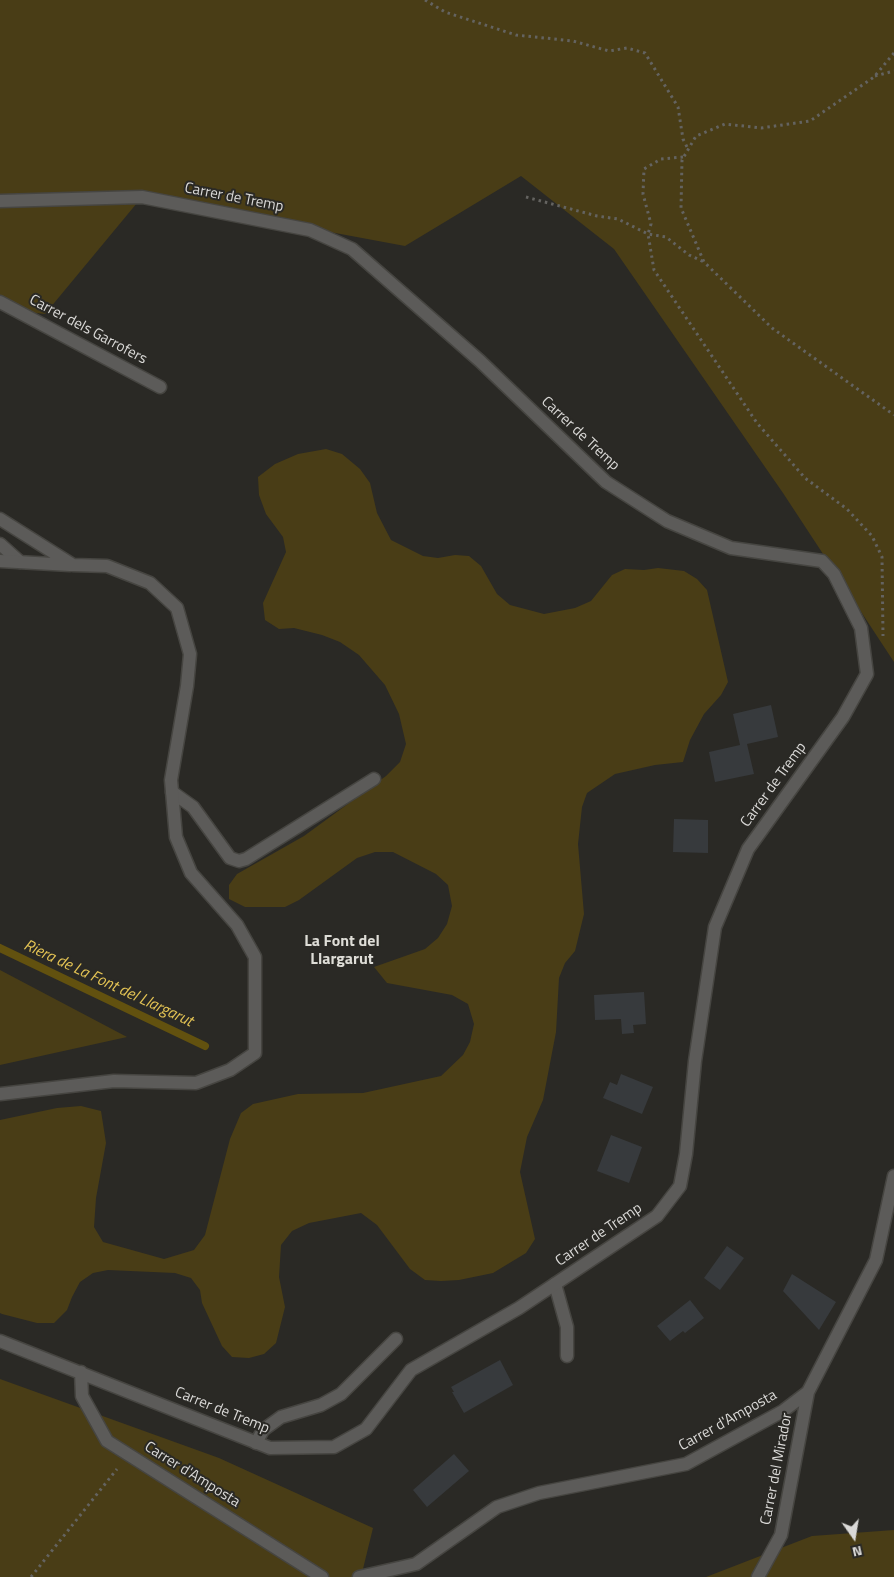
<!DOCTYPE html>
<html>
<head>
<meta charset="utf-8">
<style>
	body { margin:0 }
	#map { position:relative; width:894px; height:1577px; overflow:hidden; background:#2a2925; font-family:"Titillium Web",sans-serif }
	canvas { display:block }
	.north { position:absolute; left:829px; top:1512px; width:50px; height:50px; -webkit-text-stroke:4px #2a2925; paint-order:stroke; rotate:167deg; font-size:14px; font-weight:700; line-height:20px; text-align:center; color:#dad9d7 }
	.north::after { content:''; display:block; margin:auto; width:18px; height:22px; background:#dad9d7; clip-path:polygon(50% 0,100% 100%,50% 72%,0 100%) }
</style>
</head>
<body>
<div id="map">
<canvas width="894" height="1577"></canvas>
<div class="north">N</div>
</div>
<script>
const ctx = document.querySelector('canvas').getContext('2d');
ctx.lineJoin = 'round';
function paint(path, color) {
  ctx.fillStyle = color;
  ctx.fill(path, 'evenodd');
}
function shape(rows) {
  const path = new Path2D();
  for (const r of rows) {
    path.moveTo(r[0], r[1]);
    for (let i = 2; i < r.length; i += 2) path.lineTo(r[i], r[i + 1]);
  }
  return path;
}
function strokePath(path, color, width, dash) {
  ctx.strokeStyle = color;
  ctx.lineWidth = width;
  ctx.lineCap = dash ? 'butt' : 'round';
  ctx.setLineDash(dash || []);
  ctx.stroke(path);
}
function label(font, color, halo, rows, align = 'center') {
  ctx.font = font + ' "Titillium Web",sans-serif';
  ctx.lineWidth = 4;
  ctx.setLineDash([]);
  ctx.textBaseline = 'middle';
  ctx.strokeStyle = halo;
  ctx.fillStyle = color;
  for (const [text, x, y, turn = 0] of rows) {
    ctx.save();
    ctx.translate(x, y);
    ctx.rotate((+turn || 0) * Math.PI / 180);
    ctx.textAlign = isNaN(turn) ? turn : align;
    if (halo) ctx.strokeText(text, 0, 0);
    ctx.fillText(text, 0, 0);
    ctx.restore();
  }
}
paint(shape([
	[0,0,894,0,894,662,783,493,614,249,521,176,405,246,142,197,45,314,0,309],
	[326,449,342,454,360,469,370,483,377,513,391,540,423,556,438,558,455,555,469,556,481,566,497,594,510,605,544,614,575,608,591,601,612,575,625,569,644,570,658,568,684,571,697,579,707,590,728,682,721,695,704,714,690,740,683,762,655,765,615,774,587,793,582,807,578,844,584,914,575,951,565,963,559,978,556,1032,543,1100,527,1137,520,1172,535,1239,526,1253,493,1273,459,1280,441,1281,425,1280,410,1269,377,1225,361,1213,309,1223,292,1231,281,1245,279,1277,285,1307,276,1343,264,1354,249,1358,232,1357,222,1346,202,1303,200,1290,191,1278,175,1273,108,1270,93,1273,80,1282,72,1297,67,1310,54,1323,37,1323,2,1314,0,1313,0,1120,57,1108,81,1106,101,1111,106,1143,96,1198,94,1227,103,1242,164,1259,194,1250,205,1235,230,1139,241,1113,253,1104,298,1094,363,1093,441,1076,463,1055,470,1042,474,1024,468,1004,452,995,387,983,374,967,425,949,438,938,447,924,452,906,448,885,436,874,393,852,375,852,357,858,299,900,285,907,245,907,229,899,229,885,237,874,304,836,386,776,400,762,406,744,399,714,385,685,359,655,340,642,322,635,294,628,279,629,265,620,263,603,286,552,283,537,266,514,259,495,258,477,275,464,298,454],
	[0,970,127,1037,0,1065],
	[0,1379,219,1458,373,1528,361,1577,0,1577],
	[894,1530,894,1577,706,1577,812,1536]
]), '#493d16');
strokePath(shape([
	[0,948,205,1046]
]), '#62510f', 8);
paint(shape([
	[771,705,778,737,747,744,754,774,715,782,709,752,740,745,733,714],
	[674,819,708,820,708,853,673,852],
	[644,992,646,1024,633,1025,634,1033,622,1034,621,1019,595,1020,594,995],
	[621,1074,653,1087,642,1114,603,1098,610,1082,617,1085],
	[611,1135,642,1147,629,1183,597,1171],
	[727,1246,744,1258,720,1290,704,1278],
	[792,1274,836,1302,819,1330,783,1291],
	[690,1300,704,1318,685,1333,683,1331,670,1341,657,1326],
	[500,1360,513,1385,464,1413,452,1392,454,1392,451,1387],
	[454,1454,469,1471,427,1507,413,1490]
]), '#373a3d');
const lane = shape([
	[0,544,20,562],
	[172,792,193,807,230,858,239,861,246,859,374,779],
	[555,1284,567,1327,567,1356],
	[256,1443,263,1430,281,1417,321,1405,341,1394,396,1339]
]);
const street = shape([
	[0,201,142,197,310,230,352,249,480,361,606,482,667,521,731,548,822,561,834,574,861,628,867,674,843,717,748,849,715,927,695,1061,686,1154,680,1186,657,1216,519,1308,411,1370,366,1429,334,1447,270,1448,0,1341],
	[0,302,160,387],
	[0,519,73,565,107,566,150,583,177,608,190,654,187,686,171,780,176,837,191,873,237,925,255,957,255,1053,230,1070,196,1083,114,1081,0,1094],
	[0,561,70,565],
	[81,1372,82,1396,107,1441,322,1577],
	[359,1577,416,1564,497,1507,539,1493,686,1464,783,1411,808,1392,876,1260,894,1176],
	[758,1577,781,1535,808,1392]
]);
strokePath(lane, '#464541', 15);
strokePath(street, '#464541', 15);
strokePath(shape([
	[425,0,445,12,516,35,573,41,609,51,627,48,645,53,678,107,683,139,688,149],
	[894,53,874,77,810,121,761,128,725,124,696,136,682,160,681,208,704,262,772,328,894,415],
	[875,76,894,71],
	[683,157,661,159,644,169,643,194,651,224,648,234,654,270,757,423,805,478,847,509,872,536,882,557,883,636],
	[526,197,597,216,618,219,648,234,666,237,689,255,704,262],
	[31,1577,117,1469]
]), '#646360', 3, [2.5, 4]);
strokePath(lane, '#5c5b59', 12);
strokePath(street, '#5c5b59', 12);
label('15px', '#dad9d7', '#2a2925', [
	["Carrer de Tremp",234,198,11],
	["Carrer dels Garrofers",88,330,28],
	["Carrer de Tremp",580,434,43],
	["Carrer de Tremp",774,785,-54],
	["Carrer de Tremp",599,1235,-34],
	["Carrer de Tremp",222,1411,22],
	["Carrer d'Amposta",728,1421,-29],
	["Carrer del Mirador",777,1469,-79],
	["Carrer d'Amposta",192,1475,32]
]);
label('bold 16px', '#deddd7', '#2a2925', [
	["La Font del",342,942],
	["Llargarut",342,960]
]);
label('italic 16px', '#e3c354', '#2a2925', [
	["Riera de La Font del Llargarut",108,984,25]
]);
</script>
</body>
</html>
